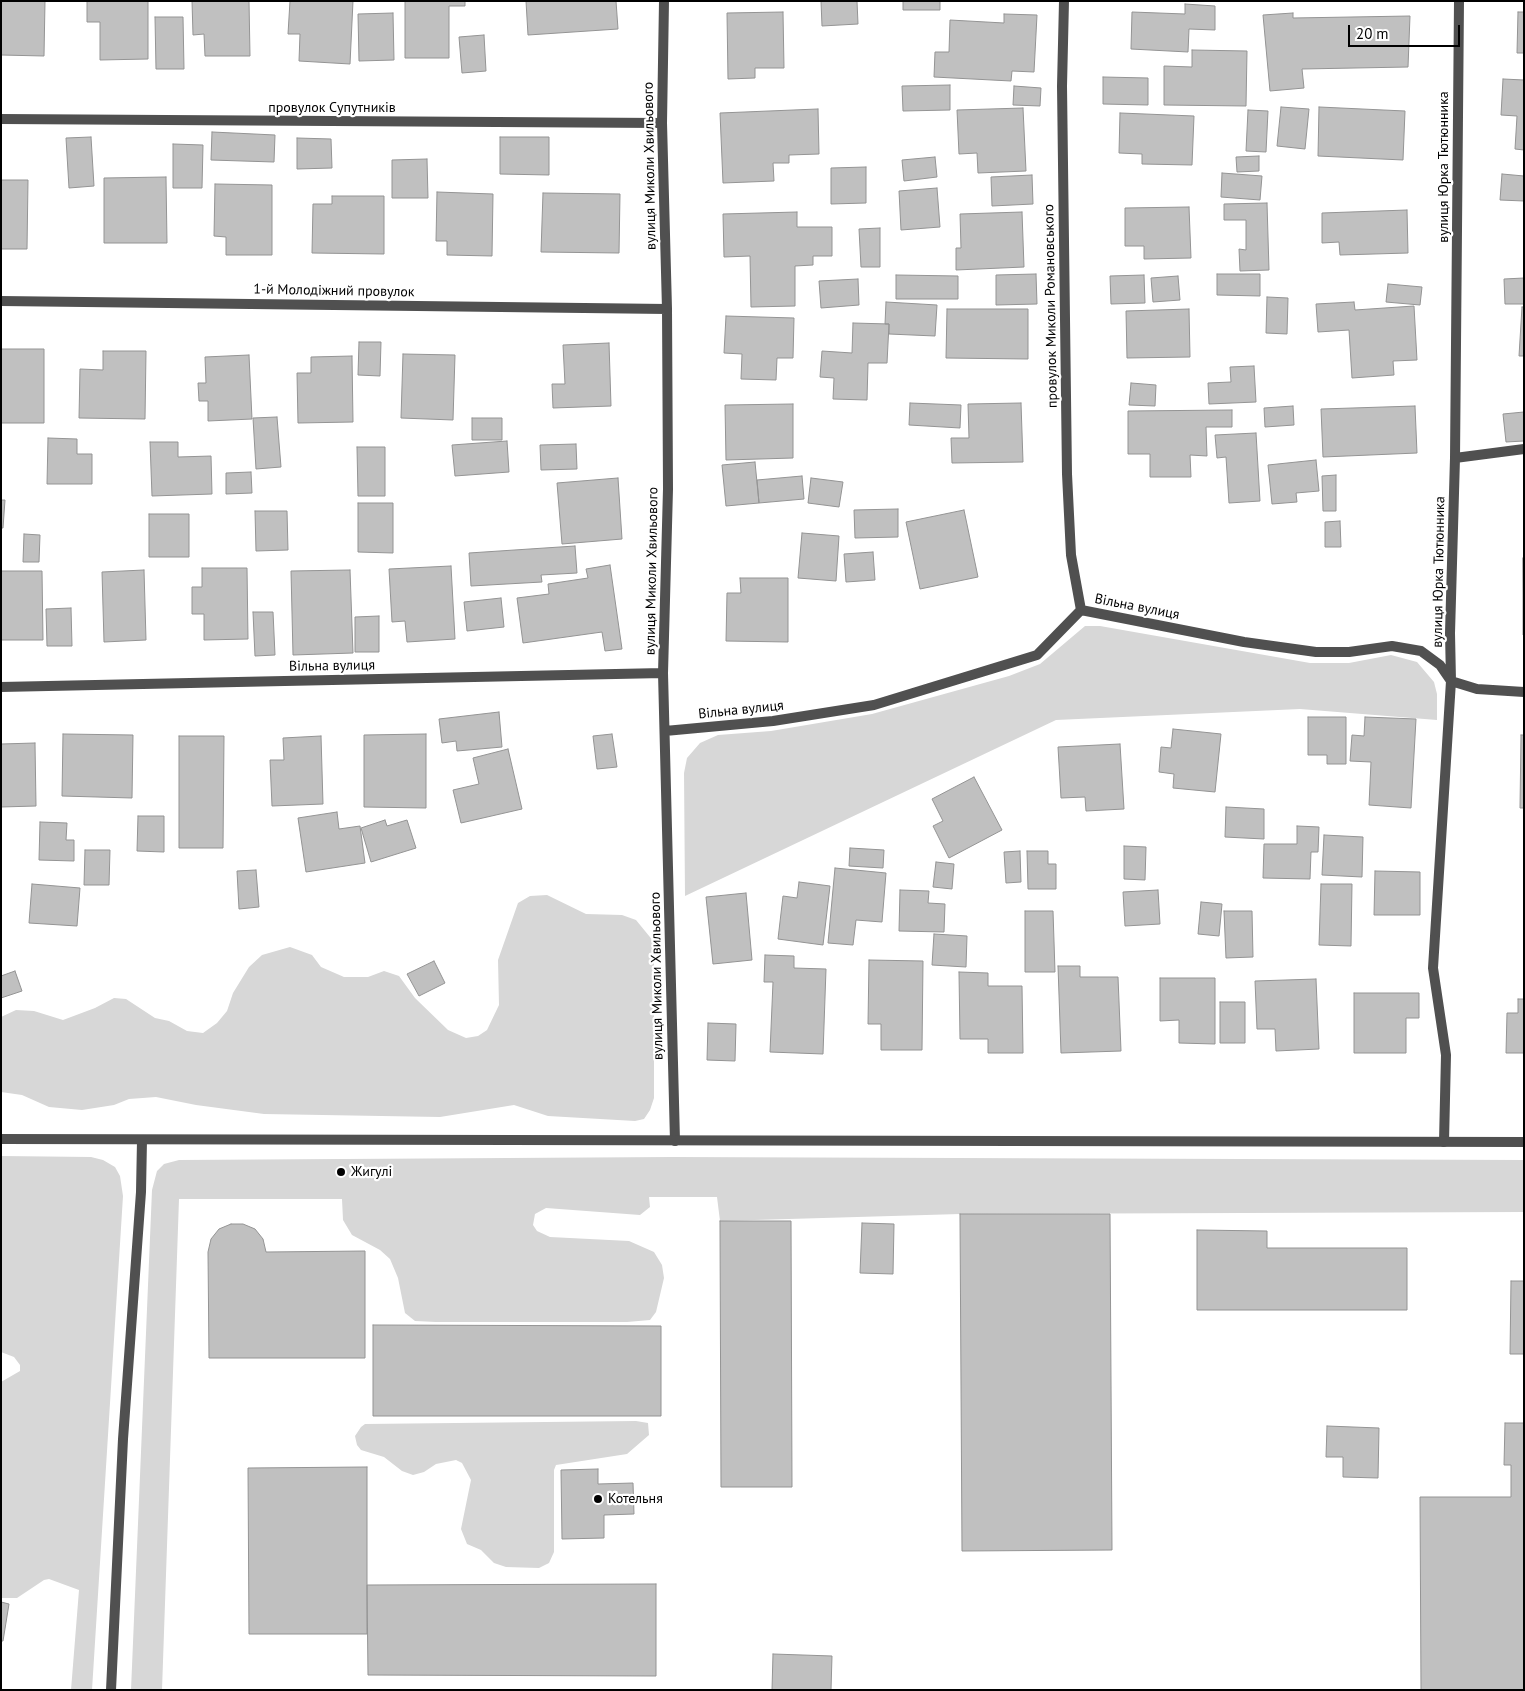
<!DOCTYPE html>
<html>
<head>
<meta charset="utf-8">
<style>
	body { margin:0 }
	#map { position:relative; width:1525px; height:1691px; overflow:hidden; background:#fff; font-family:"PT Sans",sans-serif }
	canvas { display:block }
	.frame { position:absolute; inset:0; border:2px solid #000; pointer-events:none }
	.scale { position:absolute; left:1348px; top:25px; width:112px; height:22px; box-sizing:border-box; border:2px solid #000; border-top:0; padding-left:6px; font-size:15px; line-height:18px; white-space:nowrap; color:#000; -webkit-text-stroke:4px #fff; paint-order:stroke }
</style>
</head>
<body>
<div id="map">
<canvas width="1525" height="1691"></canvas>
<div class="frame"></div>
<div class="scale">20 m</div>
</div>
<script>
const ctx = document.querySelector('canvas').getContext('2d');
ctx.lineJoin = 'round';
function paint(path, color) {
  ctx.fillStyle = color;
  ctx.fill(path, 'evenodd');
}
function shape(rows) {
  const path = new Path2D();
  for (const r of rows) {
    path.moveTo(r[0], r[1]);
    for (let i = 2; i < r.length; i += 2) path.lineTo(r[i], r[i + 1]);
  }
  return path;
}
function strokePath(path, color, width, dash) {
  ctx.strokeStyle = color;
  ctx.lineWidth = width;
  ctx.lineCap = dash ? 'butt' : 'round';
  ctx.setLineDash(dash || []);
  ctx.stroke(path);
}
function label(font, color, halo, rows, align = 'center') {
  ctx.font = font + ' "PT Sans",sans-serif';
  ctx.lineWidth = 4.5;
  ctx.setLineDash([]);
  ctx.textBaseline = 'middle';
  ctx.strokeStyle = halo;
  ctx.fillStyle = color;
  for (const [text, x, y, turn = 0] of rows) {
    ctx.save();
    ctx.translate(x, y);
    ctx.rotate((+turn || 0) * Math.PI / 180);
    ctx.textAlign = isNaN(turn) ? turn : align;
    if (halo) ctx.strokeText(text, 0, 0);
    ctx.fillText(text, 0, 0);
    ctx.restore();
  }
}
paint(shape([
	[1085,626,1100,626,1310,663,1349,663,1391,655,1417,662,1434,682,1437,694,1437,720,1300,709,1056,720,685,896,684,773,687,758,700,743,718,735,771,731,872,714,1009,676,1040,664],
	[547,895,586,914,622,915,636,920,654,942,654,1098,650,1110,644,1119,635,1121,548,1116,514,1105,440,1117,264,1114,196,1105,156,1097,129,1099,114,1105,82,1110,49,1107,22,1095,1,1092,1,1017,16,1010,34,1011,63,1020,95,1008,114,998,126,999,155,1018,169,1021,187,1031,203,1033,217,1023,227,1011,233,993,249,967,262,955,290,947,312,955,321,967,344,977,368,977,384,971,399,976,415,998,448,1030,466,1038,478,1036,487,1030,499,1005,498,960,518,903,530,896],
	[1,1156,91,1157,103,1160,115,1167,120,1176,123,1196,92,1690,71,1690,79,1590,49,1579,44,1580,17,1598,1,1598,1,1382,20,1371,20,1365,14,1357,1,1352],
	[672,1157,1524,1160,1524,1212,960,1214,720,1221,717,1197,649,1197,650,1207,640,1215,546,1208,535,1214,533,1225,537,1231,550,1237,629,1241,654,1252,662,1265,664,1278,656,1312,650,1320,627,1322,436,1322,415,1321,405,1313,398,1278,390,1259,380,1250,352,1235,343,1220,342,1199,179,1199,162,1690,131,1690,152,1190,157,1171,164,1164,179,1160],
	[636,1421,648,1423,649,1435,627,1454,556,1465,554,1470,554,1552,549,1563,539,1568,506,1567,494,1563,481,1550,467,1544,461,1529,471,1480,462,1463,456,1460,436,1464,424,1472,413,1475,402,1471,384,1457,361,1450,357,1445,355,1436,361,1427,365,1424]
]), '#d7d7d7');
const building = shape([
	[1,1,45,1,44,56,1,55,1,1],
	[87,1,148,1,148,59,100,60,100,22,87,22,87,1],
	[192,1,249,1,250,56,205,56,204,34,193,35,192,1],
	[290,1,353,1,350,64,299,61,300,34,288,34,290,1],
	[405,1,465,1,465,6,449,6,449,58,405,58,405,1],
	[526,1,616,1,618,29,528,35,526,1],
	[821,1,857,1,858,24,822,26,821,1],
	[903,1,940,1,940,10,903,10,903,1],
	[1185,4,1215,6,1215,30,1189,29,1188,52,1131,49,1132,12,1185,14,1185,4],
	[783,12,784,68,755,68,755,78,728,79,727,13,783,12],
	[1518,12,1524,12,1524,53,1517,53,1518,12],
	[393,13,394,60,359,61,358,14,393,13],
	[1293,13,1293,18,1410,16,1408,67,1302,69,1304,88,1270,91,1263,15,1293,13],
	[1004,14,1037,15,1034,72,1012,71,1011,81,934,77,935,52,949,52,950,20,1004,23,1004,14],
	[155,17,183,17,184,69,156,69,155,17],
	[484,35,486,71,462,73,459,37,484,35],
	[1192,50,1247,51,1246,106,1164,105,1164,66,1192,67,1192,50],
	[1103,77,1148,78,1148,105,1103,104,1103,77],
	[1503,79,1524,80,1524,150,1515,149,1517,116,1501,115,1503,79],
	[950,85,950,110,903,111,902,86,950,85],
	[1014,86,1041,88,1040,106,1013,105,1014,86],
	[1281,107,1309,109,1305,149,1277,146,1281,107],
	[1319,107,1405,111,1403,160,1318,156,1319,107],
	[1023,108,1026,171,978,173,977,153,959,154,957,110,1023,108],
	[818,109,819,154,789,155,789,163,773,163,774,181,723,183,720,113,818,109],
	[1248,110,1268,111,1266,152,1246,151,1248,110],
	[1120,113,1194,116,1192,165,1142,164,1142,154,1119,153,1120,113],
	[212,132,275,135,274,162,211,160,212,132],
	[91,137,94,186,69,188,66,138,91,137],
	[500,137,549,137,549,175,500,174,500,137],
	[297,138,331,139,332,168,297,169,297,138],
	[173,144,203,145,202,188,173,188,173,144],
	[1259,156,1259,171,1237,172,1236,157,1259,156],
	[935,157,937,177,904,181,902,160,935,157],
	[427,159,428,198,392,198,392,160,427,159],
	[866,167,866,203,831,204,831,168,866,167],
	[1222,173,1262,176,1260,200,1221,197,1222,173],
	[1502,174,1524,176,1524,201,1500,200,1502,174],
	[1032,175,1033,204,992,206,991,177,1032,175],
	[166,177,167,243,104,243,104,178,166,177],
	[1,180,28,180,27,249,1,249,1,180],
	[215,184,272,185,272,255,226,255,226,237,214,236,215,184],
	[937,188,940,227,901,230,899,191,937,188],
	[437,192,493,194,492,256,447,255,447,241,436,241,437,192],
	[543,193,620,194,619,253,541,252,543,193],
	[332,196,384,196,384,254,312,253,313,204,332,204,332,196],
	[1267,203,1269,270,1240,271,1239,249,1246,250,1246,220,1224,220,1224,204,1267,203],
	[1189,207,1191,258,1144,259,1144,246,1125,246,1125,208,1189,207],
	[1407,210,1408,253,1340,255,1339,242,1322,243,1322,213,1407,210],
	[797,212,797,227,832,227,832,256,813,256,813,265,795,266,795,306,751,307,750,256,724,257,723,214,797,212],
	[1022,212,1024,267,956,270,956,248,961,248,960,214,1022,212],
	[880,228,880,267,861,267,859,229,880,228],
	[1036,274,1037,304,996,305,996,275,1036,274],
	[1217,274,1260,274,1260,296,1217,295,1217,274],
	[896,275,958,276,958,299,896,299,896,275],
	[1144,275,1145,303,1111,304,1110,276,1144,275],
	[1178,276,1180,300,1153,302,1151,278,1178,276],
	[1524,278,1524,304,1505,304,1504,279,1524,278],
	[858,279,859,305,821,308,819,281,858,279],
	[1388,284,1422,287,1420,305,1386,302,1388,284],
	[1267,297,1288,298,1287,334,1266,333,1267,297],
	[886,302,937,305,935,336,889,334,889,324,885,324,886,302],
	[1354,302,1355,310,1414,306,1417,360,1393,361,1394,375,1352,378,1349,330,1318,332,1316,304,1354,302],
	[1522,307,1524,307,1524,356,1519,356,1522,307],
	[947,309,1028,309,1028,359,946,358,947,309],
	[1189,309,1190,357,1127,358,1126,311,1189,309],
	[726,316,794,318,793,358,777,358,776,380,741,379,742,354,724,353,726,316],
	[853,323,889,324,887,363,868,363,867,400,833,399,834,378,820,377,822,351,852,353,853,323],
	[359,342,381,342,380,376,358,375,359,342],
	[609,343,611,406,553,408,552,384,565,384,563,345,609,343],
	[1,349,44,349,44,423,1,423,1,349],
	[103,351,146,351,145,419,79,418,80,369,103,370,103,351],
	[403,354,455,355,453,420,401,418,403,354],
	[249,355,252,419,208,421,208,401,199,401,198,383,206,383,205,357,249,355],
	[352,356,353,422,298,423,297,373,311,373,311,357,352,356],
	[1254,366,1256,402,1209,404,1208,383,1231,382,1230,367,1254,366],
	[1131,383,1156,385,1155,406,1129,405,1131,383],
	[910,403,961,405,960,428,909,425,910,403],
	[1021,403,1023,462,952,463,951,438,969,438,968,404,1021,403],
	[793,404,793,458,726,460,725,405,793,404],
	[1293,406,1294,425,1265,427,1264,408,1293,406],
	[1415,406,1417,453,1323,457,1321,409,1415,406],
	[1232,410,1232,427,1206,427,1207,456,1190,455,1191,477,1150,477,1150,454,1128,454,1128,411,1232,410],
	[1524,412,1524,441,1506,442,1503,414,1524,412],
	[277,417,281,467,256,469,253,418,277,417],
	[472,418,502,418,502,440,472,440,472,418],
	[1256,433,1260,501,1229,503,1226,457,1217,458,1215,435,1256,433],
	[48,438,77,439,77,454,92,454,92,484,47,484,48,438],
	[507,441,509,472,455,476,452,445,507,441],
	[150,442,178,442,178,457,211,456,212,494,152,496,150,442],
	[576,444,577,469,541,470,540,445,576,444],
	[357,447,385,447,385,496,358,496,357,447],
	[1316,460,1319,491,1296,493,1297,502,1272,504,1268,465,1316,460],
	[755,462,759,503,726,506,722,465,755,462],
	[251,472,252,493,226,494,226,473,251,472],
	[1336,475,1336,511,1323,511,1322,476,1336,475],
	[802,476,804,499,759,503,757,480,802,476],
	[618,478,622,539,562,544,557,483,618,478],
	[811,478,843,482,839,507,808,503,811,478],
	[1,500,5,500,3,528,1,528,1,500],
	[358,503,393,503,393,553,358,552,358,503],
	[898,509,898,537,855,538,854,510,898,509],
	[964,510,978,577,920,589,906,522,964,510],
	[255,511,287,511,288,550,256,551,255,511],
	[149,514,189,514,189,557,149,557,149,514],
	[1340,521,1341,547,1325,547,1325,522,1340,521],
	[802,533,839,536,836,581,798,578,802,533],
	[24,534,40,535,39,562,23,562,24,534],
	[575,546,577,573,541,575,542,582,471,586,469,553,575,546],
	[873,552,875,580,846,582,844,554,873,552],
	[1523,558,1524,635,1523,635,1523,558],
	[610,565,622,649,605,651,602,632,523,643,517,598,549,594,548,584,588,578,586,569,610,565],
	[451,566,455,639,407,642,405,621,392,622,389,569,451,566],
	[202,568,247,568,248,639,204,640,204,614,192,614,192,587,202,587,202,568],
	[144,570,146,640,104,642,102,572,144,570],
	[350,570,353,653,293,655,291,571,350,570],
	[1,571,42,571,43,640,1,640,1,571],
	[740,578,788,578,788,642,726,641,727,593,741,593,740,578],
	[501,598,504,627,467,631,464,602,501,598],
	[71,608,72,646,47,646,46,609,71,608],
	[253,612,273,612,275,655,255,656,253,612],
	[379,616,379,652,355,652,355,617,379,616],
	[499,712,502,747,457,751,456,741,442,743,439,719,499,712],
	[1308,717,1346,717,1346,764,1327,764,1327,755,1308,755,1308,717],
	[1365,717,1416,719,1411,808,1369,805,1371,762,1350,761,1352,735,1364,736,1365,717],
	[1173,729,1221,734,1215,792,1173,788,1174,774,1159,772,1161,747,1171,748,1173,729],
	[63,734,133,735,132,798,62,796,63,734],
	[426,734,426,808,364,807,364,735,426,734],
	[612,734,617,767,597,769,593,736,612,734],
	[1521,735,1524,735,1524,808,1520,808,1521,735],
	[179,736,224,736,223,848,179,848,179,736],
	[321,736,323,804,272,806,270,760,284,760,283,738,321,736],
	[35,743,36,806,1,807,1,744,35,743],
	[1120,744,1124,809,1086,811,1085,797,1061,798,1058,747,1120,744],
	[508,749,522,809,461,823,453,790,479,784,473,758,508,749],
	[974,777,1002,830,949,858,933,826,943,821,932,799,974,777],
	[1226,807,1264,809,1264,839,1225,837,1226,807],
	[337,812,339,829,360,826,365,863,306,872,298,818,337,812],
	[138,816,164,816,164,852,137,851,138,816],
	[385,820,387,826,407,820,416,848,371,862,361,828,385,820],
	[40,822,67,823,66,840,74,840,74,861,39,860,40,822],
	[1297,826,1319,827,1318,852,1311,852,1310,879,1263,878,1264,844,1297,844,1297,826],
	[1324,835,1363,837,1362,877,1322,875,1324,835],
	[1124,846,1146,847,1145,880,1124,879,1124,846],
	[850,848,884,850,883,868,849,866,850,848],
	[85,850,110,850,109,885,84,885,85,850],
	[1020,851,1021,882,1006,883,1004,852,1020,851],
	[1027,851,1048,851,1048,864,1056,864,1056,889,1028,889,1027,851],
	[936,862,954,864,952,889,933,887,936,862],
	[835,868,886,873,882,922,856,920,853,945,828,943,835,868],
	[256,870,259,907,239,909,237,871,256,870],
	[1375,871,1420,872,1420,915,1374,915,1375,871],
	[799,882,830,886,823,945,778,939,783,896,797,898,799,882],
	[32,884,80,888,77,926,29,923,32,884],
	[1321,884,1352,884,1351,946,1319,945,1321,884],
	[900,890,929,891,928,903,945,904,944,932,899,931,900,890],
	[1158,890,1160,924,1125,926,1123,892,1158,890],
	[746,893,752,960,713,964,706,897,746,893],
	[1201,902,1222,904,1219,936,1198,934,1201,902],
	[1025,911,1053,911,1055,972,1025,972,1025,911],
	[1224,911,1252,911,1253,957,1226,958,1224,911],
	[934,934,967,936,966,967,932,965,934,934],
	[765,955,794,956,794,968,826,969,823,1054,770,1052,773,982,764,982,765,955],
	[869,960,923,961,922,1050,881,1050,881,1024,868,1024,869,960],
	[434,961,445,983,419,996,407,974,434,961],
	[1058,966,1080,966,1080,977,1118,977,1121,1051,1061,1053,1058,966],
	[15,971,22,991,1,998,1,976,15,971],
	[959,972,988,973,988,986,1022,986,1023,1053,988,1053,988,1039,960,1039,959,972],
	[1160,978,1215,978,1215,1044,1179,1043,1179,1020,1160,1021,1160,978],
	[1316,979,1319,1049,1276,1051,1275,1029,1257,1029,1255,981,1316,979],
	[1354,993,1419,993,1419,1018,1406,1018,1406,1053,1354,1053,1354,993],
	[1518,999,1524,999,1524,1053,1506,1053,1507,1013,1518,1013,1518,999],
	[1220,1002,1245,1002,1245,1043,1220,1043,1220,1002],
	[708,1023,736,1024,735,1061,707,1060,708,1023],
	[960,1214,1110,1214,1112,1550,962,1551,960,1214],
	[720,1221,791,1221,792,1487,721,1487,720,1221],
	[862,1223,894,1224,893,1274,860,1273,862,1223],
	[231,1224,243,1224,255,1229,263,1239,266,1252,365,1251,365,1358,209,1358,208,1252,211,1239,219,1229,231,1224],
	[1197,1230,1267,1231,1267,1248,1407,1248,1407,1310,1197,1310,1197,1230],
	[1511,1281,1524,1281,1524,1354,1510,1354,1511,1281],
	[373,1325,661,1326,661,1416,373,1416,373,1325],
	[1505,1423,1524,1423,1524,1690,1421,1690,1420,1497,1511,1497,1511,1465,1504,1465,1505,1423],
	[1327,1426,1379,1428,1378,1478,1343,1477,1343,1457,1326,1457,1327,1426],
	[367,1467,367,1634,249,1634,248,1468,367,1467],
	[598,1469,598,1484,633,1483,634,1514,604,1515,604,1538,562,1539,561,1470,598,1469],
	[656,1584,656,1676,368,1675,367,1585,656,1584],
	[1,1602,9,1604,3,1641,1,1641,1,1602],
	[773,1654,832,1656,831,1690,772,1690,773,1654]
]);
paint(building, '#c0c0c0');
strokePath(building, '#949494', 1);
strokePath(shape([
	[664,1,662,123,667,309,668,489,663,673,675,1141],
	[1064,1,1062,86,1067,474,1071,555,1081,610],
	[1,119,662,123],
	[1,301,667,309],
	[1455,458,1524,449],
	[1,687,663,673],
	[665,731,773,721,874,705,1037,655,1081,610,1244,642,1316,652,1349,652,1392,646,1421,651,1440,665,1451,681,1477,689,1524,692],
	[1444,1142,1446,1055,1433,968,1451,681,1450,633,1455,458,1459,1],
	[111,1690,123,1439,141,1192,142,1140]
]), '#505050', 10);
strokePath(shape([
	[1,1139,1524,1142]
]), '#505050', 10);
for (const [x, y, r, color] of [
	[341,1172,5,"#000"],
	[598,1499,5,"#000"]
]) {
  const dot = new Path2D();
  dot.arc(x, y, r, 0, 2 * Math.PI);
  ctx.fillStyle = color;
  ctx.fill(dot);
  strokePath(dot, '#fff', 2);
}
label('14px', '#000', '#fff', [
	["провулок Супутників",332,108],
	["вулиця Миколи Хвильового",650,166,-91],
	["вулиця Юрка Тютюнника",1444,167,-90],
	["1-й Молодіжний провулок",334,291,1],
	["провулок Миколи Романовського",1051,306,-91],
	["вулиця Миколи Хвильового",652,571,-89],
	["вулиця Юрка Тютюнника",1439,572,-89],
	["Вільна вулиця",1137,607,11],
	["Вільна вулиця",332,666,-1],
	["Вільна вулиця",741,710,-6],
	["вулиця Миколи Хвильового",657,976,-91]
]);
label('14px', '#000', '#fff', [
	["Жигулі",351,1172],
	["Котельня",608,1499]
], 'left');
</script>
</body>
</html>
